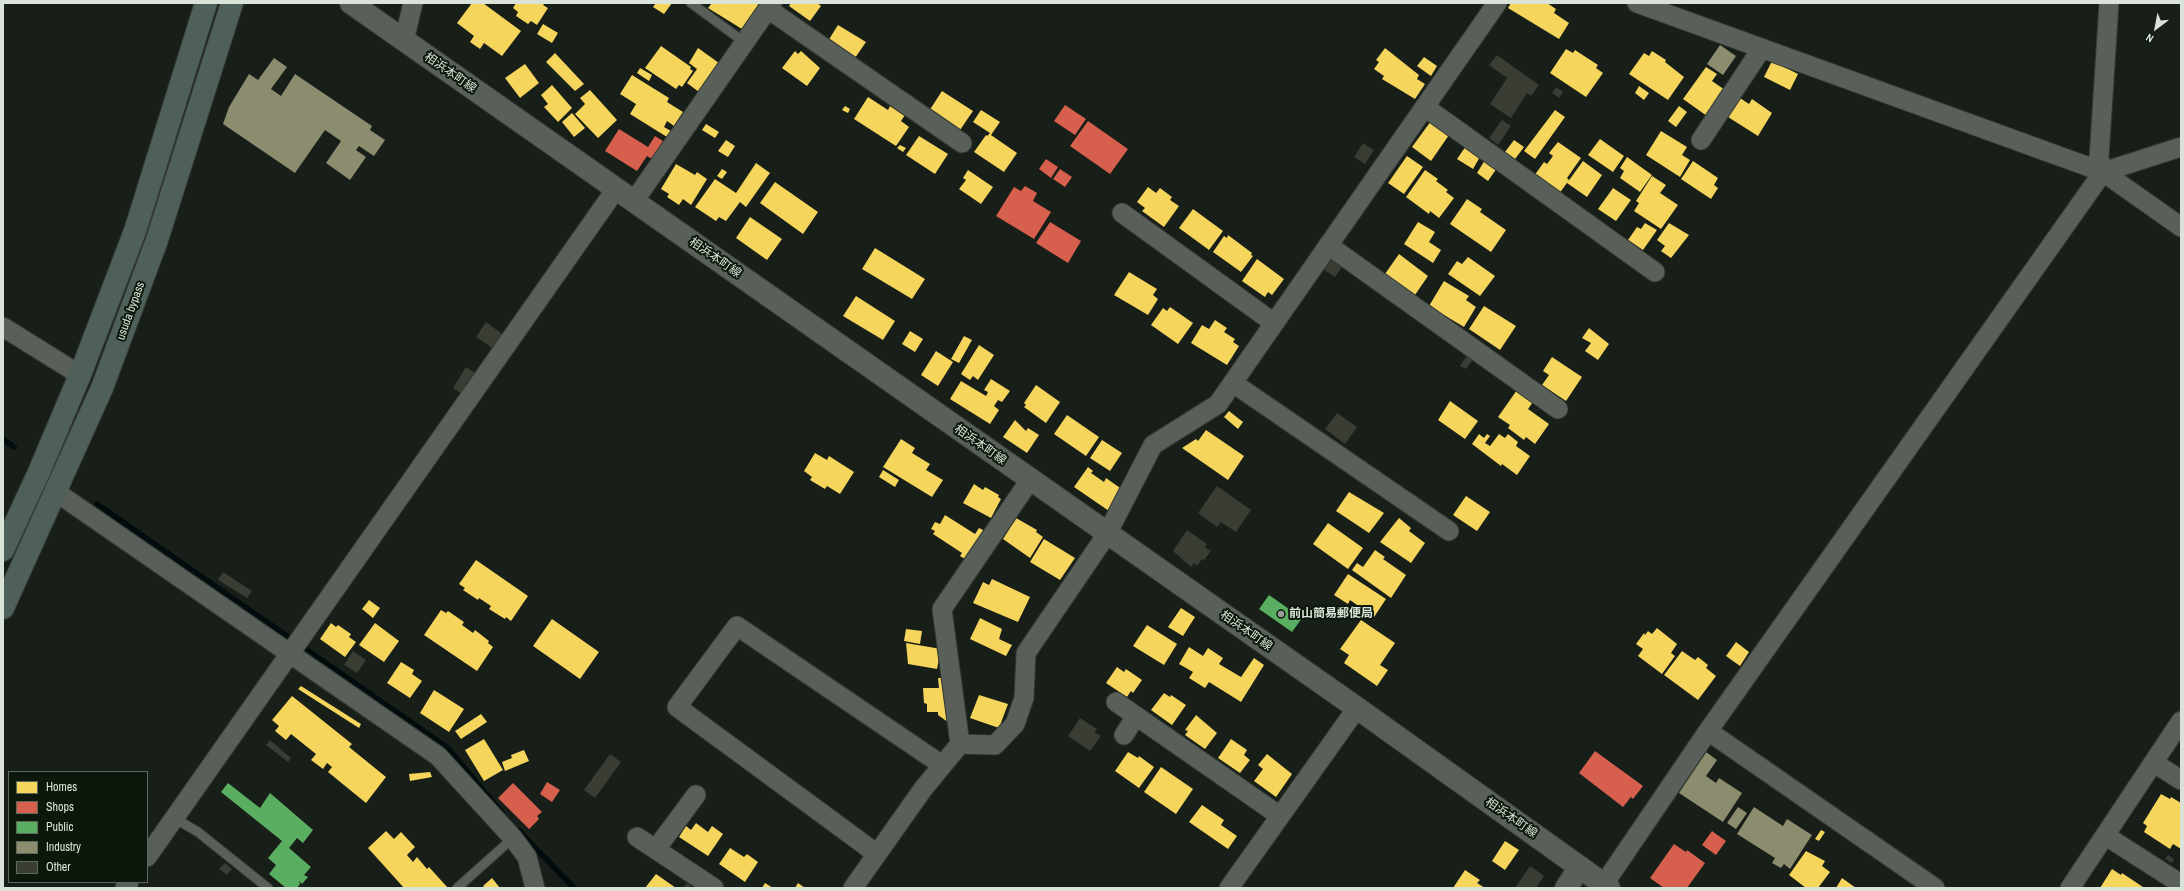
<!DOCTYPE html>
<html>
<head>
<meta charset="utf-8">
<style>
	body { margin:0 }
	#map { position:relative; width:2184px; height:891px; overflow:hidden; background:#181e18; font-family:"Archivo Narrow",sans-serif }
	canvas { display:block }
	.frame { position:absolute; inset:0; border:4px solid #dae3d9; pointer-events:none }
	.legend { position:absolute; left:8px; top:771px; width:140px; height:112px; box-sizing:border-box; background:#0b180b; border:1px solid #5e695d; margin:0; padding:5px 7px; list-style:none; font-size:12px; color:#dae3d9 }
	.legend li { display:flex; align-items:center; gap:8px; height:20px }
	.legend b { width:20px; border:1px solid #5e695d }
	.north { position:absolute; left:2136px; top:8px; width:40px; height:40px; -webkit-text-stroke:3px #0b180b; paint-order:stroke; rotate:212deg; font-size:11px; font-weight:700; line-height:16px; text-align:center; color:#dae3d9 }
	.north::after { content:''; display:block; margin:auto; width:14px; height:18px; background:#dae3d9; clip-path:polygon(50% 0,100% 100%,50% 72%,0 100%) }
</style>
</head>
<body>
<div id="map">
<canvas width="2184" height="891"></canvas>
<div class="frame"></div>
<ul class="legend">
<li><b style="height:11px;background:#f6d55c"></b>Homes</li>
<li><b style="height:11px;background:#d6604d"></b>Shops</li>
<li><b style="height:11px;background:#5aae61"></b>Public</li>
<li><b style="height:11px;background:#8c8c6e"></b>Industry</li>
<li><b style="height:11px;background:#393d33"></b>Other</li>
</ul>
<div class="north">N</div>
</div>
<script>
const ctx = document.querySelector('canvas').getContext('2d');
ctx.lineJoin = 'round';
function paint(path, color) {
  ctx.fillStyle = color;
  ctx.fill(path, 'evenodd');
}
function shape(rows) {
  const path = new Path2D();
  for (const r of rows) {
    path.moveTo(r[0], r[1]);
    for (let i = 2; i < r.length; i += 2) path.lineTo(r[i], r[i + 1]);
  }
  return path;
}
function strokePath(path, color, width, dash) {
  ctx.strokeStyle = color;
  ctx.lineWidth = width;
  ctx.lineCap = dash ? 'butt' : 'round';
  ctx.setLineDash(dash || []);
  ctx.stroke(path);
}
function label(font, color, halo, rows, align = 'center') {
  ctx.font = font + ' "Archivo Narrow","Noto Sans JP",sans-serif';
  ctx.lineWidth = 4;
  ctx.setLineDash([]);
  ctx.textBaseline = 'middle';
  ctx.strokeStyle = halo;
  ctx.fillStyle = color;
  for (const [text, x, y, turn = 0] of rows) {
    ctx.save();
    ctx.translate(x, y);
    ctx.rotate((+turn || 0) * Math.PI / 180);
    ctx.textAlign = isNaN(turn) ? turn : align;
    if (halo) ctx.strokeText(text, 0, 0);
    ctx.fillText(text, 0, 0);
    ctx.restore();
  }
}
paint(shape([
	[472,3,483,3,521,31,502,56,484,43,480,49,470,42,474,36,457,23],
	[516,3,545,3,543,5,548,8,537,25,531,21,528,24,516,16,518,12,513,8],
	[656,3,672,3,664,14,653,7],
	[712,3,756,3,759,5,742,29,708,8],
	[791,3,817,3,821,6,810,21,789,6],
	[1511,3,1547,3,1556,9,1554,13,1569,23,1559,39,1508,8],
	[543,24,558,33,552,43,537,34],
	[838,25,866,42,855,58,828,41],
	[661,46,691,67,690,69,693,71,682,87,679,85,676,89,645,68],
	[698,48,719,63,699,92,687,83,697,69,689,63],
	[1385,48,1419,75,1417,79,1425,84,1415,99,1382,79,1384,76,1374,69,1379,62,1376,60],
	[1566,49,1573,53,1575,50,1598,65,1596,68,1603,73,1586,97,1550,73],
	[795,51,798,54,801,51,820,68,807,86,782,68],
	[1652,51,1666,60,1665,62,1684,77,1668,100,1629,74,1644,53,1649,56],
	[555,53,584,84,575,91,546,62],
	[1424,57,1437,66,1431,76,1417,66],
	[1772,61,1798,74,1790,90,1764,77],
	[525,64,539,83,520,98,505,78],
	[1706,67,1717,74,1712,81,1725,90,1707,116,1683,99],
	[640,68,652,75,649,81,637,73],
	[632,75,669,98,667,102,683,112,674,126,667,121,664,127,671,131,667,137,630,114,636,104,620,94],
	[552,85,572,108,558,122,544,107,548,104,541,95],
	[1639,86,1649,93,1644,100,1635,93],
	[590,90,617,120,598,138,575,114,585,104,580,98],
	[942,91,973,111,960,130,929,111],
	[868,97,888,110,890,106,905,115,901,121,909,127,896,146,854,119],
	[1740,98,1749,104,1752,99,1772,113,1758,136,1728,117],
	[845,106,850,109,848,113,842,110],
	[1679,106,1687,112,1676,127,1668,121],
	[981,110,1000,122,991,135,1017,153,1004,172,974,152,986,135,987,136,990,133,973,122],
	[1555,110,1565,117,1535,159,1524,151],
	[572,113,585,128,574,137,562,122],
	[1431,121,1449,135,1431,161,1412,147],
	[706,124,719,132,715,138,702,130],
	[1661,131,1687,147,1682,155,1690,160,1680,177,1646,155],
	[919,136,948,154,935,174,906,155],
	[1600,139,1624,156,1613,172,1588,155],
	[726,140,735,146,728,157,718,151],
	[1514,140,1524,147,1515,159,1505,152],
	[1558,142,1581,158,1567,178,1569,180,1559,194,1534,176,1544,162,1547,164,1553,156,1549,153],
	[900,145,906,148,903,152,897,148],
	[1466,146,1481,155,1473,169,1457,159],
	[1407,156,1423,167,1404,194,1388,183],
	[1627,157,1652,175,1640,192,1620,178,1624,171,1620,168],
	[1485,160,1497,168,1488,181,1477,173],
	[1583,161,1602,175,1587,197,1567,183],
	[1693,161,1718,178,1714,185,1718,188,1711,199,1681,179],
	[756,163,770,173,746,207,740,202,726,221,719,217,716,221,695,207,715,179,736,193],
	[676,164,695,175,697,172,707,179,691,205,683,199,679,205,667,197,669,194,661,189],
	[722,169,727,172,722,179,717,176],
	[968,170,993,187,981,204,959,189,966,180,963,178],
	[1425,170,1438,179,1436,181,1448,190,1446,192,1454,198,1439,218,1430,211,1429,214,1406,197],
	[1652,176,1666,185,1660,193,1678,205,1661,229,1634,211,1639,203,1636,201],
	[775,182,818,212,803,234,760,203],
	[1148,187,1156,193,1160,188,1172,197,1170,200,1179,206,1164,227,1142,211,1145,208,1137,202],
	[1613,188,1631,200,1616,221,1598,209],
	[1467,199,1482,209,1480,212,1506,230,1491,252,1450,224],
	[1193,209,1223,231,1209,250,1179,228],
	[750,217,782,239,767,260,736,238],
	[1418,222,1435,232,1429,242,1441,250,1433,263,1404,244],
	[1645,223,1657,230,1643,250,1628,240,1637,227,1641,229],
	[1669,223,1689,235,1671,258,1661,251,1665,246,1657,240],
	[1228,235,1252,253,1251,255,1253,256,1241,272,1213,252,1224,236,1227,238],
	[875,248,925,279,912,299,862,269],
	[1399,254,1428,276,1415,295,1385,274],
	[1468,257,1495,276,1480,296,1448,274,1457,261,1462,264],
	[1257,259,1284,279,1272,295,1268,292,1265,297,1242,281],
	[1129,272,1157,289,1153,295,1158,299,1148,315,1114,295],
	[1444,281,1469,296,1466,300,1476,307,1464,327,1429,306],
	[856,296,895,321,883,340,843,316],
	[1484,306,1516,326,1500,350,1469,329],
	[1170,307,1193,323,1178,344,1151,325,1163,308,1167,311],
	[1215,320,1227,328,1224,332,1235,339,1233,342,1239,346,1227,365,1191,343,1202,325,1209,329],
	[1589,328,1609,344,1598,360,1585,351,1591,343,1582,338],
	[910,331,923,339,915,352,902,344],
	[964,336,972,340,959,363,951,359],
	[979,345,994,355,978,380,973,376,970,380,961,374],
	[936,351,953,362,938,386,921,375],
	[1552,357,1582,377,1566,401,1542,385,1549,375,1543,371],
	[991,379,1010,391,1002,402,998,400,994,406,999,410,990,424,950,399,961,381,986,396,988,392,984,390],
	[1036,385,1060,402,1046,423,1024,407,1026,405,1024,403],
	[1517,390,1533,402,1528,409,1549,424,1535,444,1526,437,1524,440,1508,428,1510,425,1498,417],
	[1450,401,1478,421,1465,439,1438,420],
	[1229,411,1243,422,1238,429,1224,417],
	[1067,415,1099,437,1086,456,1054,434],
	[1015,420,1026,431,1028,428,1039,435,1027,453,1003,437],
	[1206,430,1244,456,1228,480,1182,448,1196,439,1198,441],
	[1479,434,1484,438,1487,434,1490,436,1485,443,1490,446,1499,434,1505,438,1508,434,1518,442,1516,446,1530,456,1517,475,1502,464,1501,466,1472,444],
	[901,439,915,448,912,453,930,464,926,470,943,480,932,497,883,467],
	[1102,440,1122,453,1110,471,1090,458],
	[815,453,827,460,829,456,854,472,840,494,827,486,825,489,810,480,812,477,804,471],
	[1088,467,1093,471,1091,473,1104,482,1106,478,1123,490,1109,511,1074,487],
	[883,470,899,480,895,487,879,477],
	[974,484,983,490,985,487,999,495,998,497,1001,499,991,518,963,503],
	[1349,492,1384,513,1369,533,1336,511],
	[1466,496,1490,512,1477,531,1453,515],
	[945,515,975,534,979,528,987,532,968,561,960,556,962,553,933,534,935,531,931,529,935,522,940,524],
	[1016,518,1037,530,1036,532,1043,537,1030,558,1003,539],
	[1399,518,1411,528,1409,531,1425,543,1411,563,1380,542],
	[1328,523,1363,548,1348,569,1313,544],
	[1044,539,1075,558,1060,580,1030,562],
	[1375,550,1385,557,1383,559,1406,575,1391,598,1352,570,1357,563,1363,567],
	[476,560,528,596,511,621,506,617,505,619,489,609,491,606,479,598,478,600,463,590,465,588,459,584],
	[1348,574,1386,599,1374,617,1350,600,1348,604,1334,595],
	[992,579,1030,597,1018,622,973,603,983,582,989,585],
	[369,600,380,608,373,618,362,609],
	[1181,608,1195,617,1183,636,1168,627],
	[441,610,446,613,448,611,464,622,462,625,473,633,475,630,489,641,488,643,493,647,477,671,424,635],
	[980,618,1002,629,999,639,1012,645,1006,656,970,639],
	[552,619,599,652,580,679,533,646],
	[1361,620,1395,643,1380,665,1388,670,1377,686,1344,663,1349,655,1340,649],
	[331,623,336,627,338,625,351,634,349,637,356,642,345,657,320,639],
	[375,623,399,641,384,662,359,645],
	[1147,625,1177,644,1164,665,1133,646],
	[1657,628,1677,644,1671,653,1675,656,1662,674,1638,656,1643,649,1636,644,1644,633,1645,635,1648,631,1652,634],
	[906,629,922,631,920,644,904,641],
	[1736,642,1749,652,1740,666,1726,656],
	[906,643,941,649,937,669,908,664],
	[1189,647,1203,656,1208,648,1223,658,1219,664,1241,677,1254,658,1264,665,1241,702,1209,682,1205,688,1189,678,1193,672,1179,664],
	[1682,651,1695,660,1698,657,1708,665,1706,668,1716,676,1698,700,1664,675],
	[401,662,414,670,412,674,422,681,410,698,387,683],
	[1117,667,1124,672,1126,669,1142,680,1133,693,1131,691,1127,697,1106,683],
	[938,678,953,678,952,725,938,715,938,712,927,712,927,704,924,703,923,688,939,688],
	[301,686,361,724,359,728,298,689],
	[434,690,464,709,449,732,420,713],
	[1164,693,1170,697,1171,695,1186,705,1172,725,1151,710],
	[979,695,1008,704,999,728,970,718],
	[292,696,352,744,349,747,386,777,366,803,328,772,332,767,327,763,323,769,311,760,316,754,291,734,286,740,275,731,279,726,272,720],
	[481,714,487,722,461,739,455,731],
	[1196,715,1217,733,1205,749,1185,735,1188,731,1185,730],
	[484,739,503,770,484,781,465,750],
	[1231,739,1247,750,1244,755,1250,760,1240,773,1218,758],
	[524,750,529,761,505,771,502,762,512,758,511,755],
	[1128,752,1138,758,1139,756,1154,767,1139,788,1115,771],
	[1267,754,1292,774,1276,797,1254,781,1263,769,1258,765],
	[1161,767,1193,789,1176,814,1144,792],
	[430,772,432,777,410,781,409,774],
	[2161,794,2170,799,2171,797,2181,803,2181,849,2173,844,2170,849,2144,832,2147,826,2143,823],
	[1202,805,1224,820,1221,825,1237,836,1228,849,1189,822],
	[696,823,708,832,712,826,723,834,708,856,679,837,686,826,691,830],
	[1821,830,1825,832,1819,841,1815,839],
	[386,831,394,839,401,832,415,847,407,855,413,862,417,857,427,869,429,867,448,888,404,888,368,848],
	[1505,841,1519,850,1505,870,1492,861],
	[730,848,744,857,747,854,758,862,745,882,719,864],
	[1806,851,1825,861,1822,866,1830,872,1818,888,1806,888,1789,875],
	[2112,869,2121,875,2122,873,2143,887,2100,888],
	[1465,870,1480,880,1477,883,1485,888,1453,888],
	[656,874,676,888,645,888],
	[492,878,500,888,485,888,483,886],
	[1842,878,1856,888,1836,888],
	[765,883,773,888,762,888],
	[798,883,805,888,795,888]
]), '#f6d55c');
paint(shape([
	[1065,105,1086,119,1075,135,1054,121],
	[1088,121,1128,149,1110,174,1070,146],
	[619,129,648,147,655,136,663,141,652,159,647,156,637,171,605,151],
	[1046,159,1058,167,1051,178,1039,169],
	[1060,169,1072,177,1065,187,1053,179],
	[1025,186,1037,193,1033,201,1051,212,1034,239,996,216,1014,187,1021,191],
	[1050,222,1081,241,1068,263,1036,243],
	[1595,751,1643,786,1633,799,1631,797,1623,807,1579,773],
	[547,782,560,790,552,802,540,794],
	[513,783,542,812,537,816,539,819,529,829,498,798],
	[1712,831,1726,841,1716,855,1702,845],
	[1674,844,1686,852,1687,850,1705,863,1687,888,1664,888,1650,878]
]), '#d6604d');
paint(shape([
	[1269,595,1302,618,1292,632,1259,609],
	[228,783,260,808,270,793,313,830,303,843,297,838,289,848,311,867,304,875,308,877,302,884,299,881,300,884,297,888,286,888,269,874,276,865,268,858,282,841,221,792]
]), '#5aae61');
paint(shape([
	[1720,45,1736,56,1723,75,1707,64],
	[274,58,287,67,271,89,281,96,295,74,372,126,370,130,385,140,374,156,359,146,356,150,366,157,350,180,326,163,341,141,325,130,295,173,223,124,229,107,249,74,258,80],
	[1706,752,1717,760,1706,776,1716,783,1719,778,1742,793,1723,822,1679,793],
	[1738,807,1747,813,1736,829,1727,823],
	[1754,807,1783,826,1787,819,1812,835,1790,869,1784,864,1781,868,1772,863,1775,858,1737,834]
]), '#8c8c6e');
strokePath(shape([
	[3,439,14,447],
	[97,504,448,748,502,813],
	[518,830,574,888]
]), '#020b0d', 5.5);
paint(shape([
	[1497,55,1539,85,1531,96,1527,93,1511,118,1490,104,1507,78,1489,65],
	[1556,87,1563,92,1559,98,1552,93],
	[1502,120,1511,126,1498,145,1489,138],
	[1363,143,1374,150,1365,164,1354,157],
	[1330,256,1343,265,1335,277,1321,268],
	[486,322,505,336,495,350,476,337],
	[1468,354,1474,358,1466,369,1460,366],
	[466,367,477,374,464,395,453,388],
	[1337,413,1357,427,1345,444,1325,429],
	[1217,486,1251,510,1236,532,1221,522,1217,527,1198,513],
	[1187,530,1207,544,1205,547,1211,551,1204,560,1202,559,1197,566,1194,563,1191,567,1173,551],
	[223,572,252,591,247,598,218,580],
	[353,651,366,660,357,673,344,665],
	[1080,718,1097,729,1094,732,1101,736,1090,751,1068,736],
	[270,740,291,758,288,762,266,745],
	[610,754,621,762,595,798,584,790],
	[2168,855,2174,859,2172,863,2165,859],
	[225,863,232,869,227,875,219,869],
	[1530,866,1544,876,1536,888,1515,888],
	[687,883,693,888,683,888]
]), '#393d33');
const service = shape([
	[691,3,744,42],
	[174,818,198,832,268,888],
	[457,888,513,838]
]);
const minor = shape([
	[1637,3,2103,172,2181,227],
	[768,9,962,143],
	[404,41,413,3],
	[1425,107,1655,272],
	[1701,140,1762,48],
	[2103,172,2099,158,2109,3],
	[634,201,772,3],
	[1122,213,1274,323],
	[1328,245,1558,409],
	[3,327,80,375],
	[1233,383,1449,531],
	[56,492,438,756,513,838,527,857,535,888],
	[1116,702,1280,816],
	[1708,731,1935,888],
	[1124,735,1136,716],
	[960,744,942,609,1030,480],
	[2154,763,2181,780],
	[2106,836,2181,884],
	[637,837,714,888],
	[656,849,696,795],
	[877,854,677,707,737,626,942,765],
	[147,857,616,189],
	[1604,884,1708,731,2103,172,2181,147],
	[125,888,129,882],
	[853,888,923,789,960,744,995,745,1015,724,1024,698,1026,653,1107,534,1153,445,1218,404,1497,3],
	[1229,888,1357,708],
	[2070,888,2181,721]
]);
const tertiary = shape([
	[1566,888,1580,867]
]);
const secondary = shape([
	[351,3,1357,708,1609,888]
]);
const trunk = shape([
	[3,550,39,472,80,375,135,231,206,3],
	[3,608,102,388,157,240,232,3]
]);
strokePath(service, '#333833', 11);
strokePath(minor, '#333833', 21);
strokePath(tertiary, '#333833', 24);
strokePath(secondary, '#333833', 24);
strokePath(trunk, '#333833', 24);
strokePath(service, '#595f59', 9);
strokePath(minor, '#595f59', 19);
strokePath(tertiary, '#595f59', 22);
strokePath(secondary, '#595f59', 22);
strokePath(trunk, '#4e6059', 22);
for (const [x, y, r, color] of [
	[1281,614,4,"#969e95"]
]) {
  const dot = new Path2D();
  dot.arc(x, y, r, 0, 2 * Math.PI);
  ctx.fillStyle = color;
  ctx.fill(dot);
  strokePath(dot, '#0b180b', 1.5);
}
label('12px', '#dae3d9', '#0b180b', [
	["相浜本町線",450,73,35],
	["相浜本町線",715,258,35],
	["usuda bypass",131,311,-70],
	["相浜本町線",980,445,35],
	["相浜本町線",1246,631,35],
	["相浜本町線",1511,818,35]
]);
label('bold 12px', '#dae3d9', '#0b180b', [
	["前山簡易郵便局",1289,614]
], 'left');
</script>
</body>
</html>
